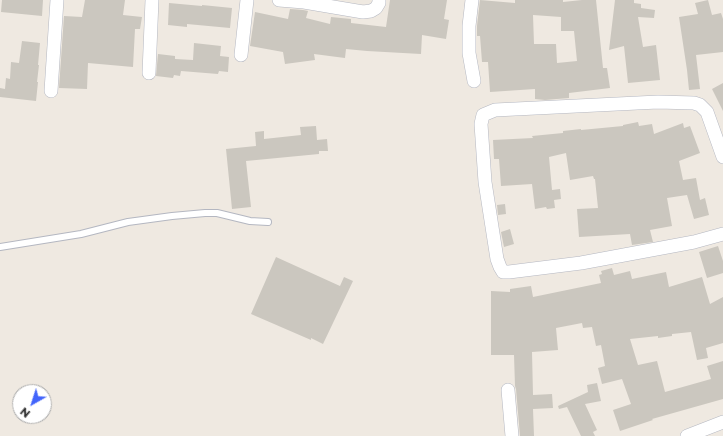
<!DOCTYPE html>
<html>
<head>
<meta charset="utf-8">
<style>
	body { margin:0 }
	#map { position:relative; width:723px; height:436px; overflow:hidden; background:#efe9e1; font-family:Montserrat,sans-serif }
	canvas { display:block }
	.north { position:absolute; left:12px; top:384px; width:40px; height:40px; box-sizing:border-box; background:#fff; border:1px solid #ababab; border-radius:50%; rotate:219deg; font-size:11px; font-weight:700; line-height:16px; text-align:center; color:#2e2e2e }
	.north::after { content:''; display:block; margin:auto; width:14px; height:18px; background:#4264fb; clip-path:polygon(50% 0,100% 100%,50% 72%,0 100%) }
</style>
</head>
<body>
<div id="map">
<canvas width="723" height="436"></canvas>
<div class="north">N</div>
</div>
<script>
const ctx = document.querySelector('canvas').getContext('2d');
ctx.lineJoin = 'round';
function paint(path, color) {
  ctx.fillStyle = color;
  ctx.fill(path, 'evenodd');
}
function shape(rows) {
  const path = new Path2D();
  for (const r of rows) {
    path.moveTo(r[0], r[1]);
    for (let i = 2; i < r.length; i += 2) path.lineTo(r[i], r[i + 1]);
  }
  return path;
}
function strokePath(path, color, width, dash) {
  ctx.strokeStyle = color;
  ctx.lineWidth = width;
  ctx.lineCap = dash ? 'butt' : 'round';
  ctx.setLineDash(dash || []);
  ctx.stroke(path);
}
paint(shape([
	[2,0,43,0,42,16,1,12],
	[85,0,125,0,123,15,142,17,140,29,135,29,133,67,88,63,87,89,59,88,64,16,82,17],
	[390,0,447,0,444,19,449,20,446,39,422,35,421,54,367,51,346,49,345,58,314,54,315,60,285,64,283,52,250,46,255,12,288,19,290,9,303,10,308,11,306,18,330,24,331,17,351,19,351,23,386,27],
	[480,0,515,3,515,0,563,0,563,2,582,0,596,0,603,68,607,68,610,88,569,93,569,98,545,100,535,99,535,89,490,92,488,62,482,62,480,36,477,36,477,26],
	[533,15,561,17,561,31,574,31,577,61,557,63,556,44,534,44],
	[615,0,634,0,634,3,641,4,641,8,655,10,654,18,638,17,643,47,656,45,660,80,628,83,624,46,609,50],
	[708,0,712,15,721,13,723,19,723,52,696,55,700,89,689,90,687,70,679,17,698,14,695,3],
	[169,3,202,6,202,5,232,8,230,28,187,24,187,27,168,25],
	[22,41,40,43,38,65,39,65,37,82,38,82,36,101,0,97,0,88,5,89,6,78,10,79,11,62,19,63],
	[194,43,221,46,220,56,229,57,228,72,219,71,218,74,181,71,180,76,174,75,173,78,156,76,158,54,175,56,175,59,193,60],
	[723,83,723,111,712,89],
	[638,122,639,126,652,124,654,134,683,123,684,128,690,126,700,153,679,161,683,180,696,178,700,200,705,198,709,215,694,219,687,195,667,198,672,226,650,230,653,242,632,245,630,234,579,237,577,209,598,208,595,179,594,179,593,176,570,180,566,153,549,157,552,190,560,189,561,199,554,200,555,208,547,209,546,207,535,209,532,184,501,186,499,159,494,159,493,140,533,138,532,136,563,133,563,131,581,129,581,130,623,126,623,125],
	[316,126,317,140,327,139,328,151,319,151,319,154,246,161,251,207,232,209,226,149,256,146,255,132,264,131,264,139,301,135,300,127],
	[505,204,506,214,498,215,497,205],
	[510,229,514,244,504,247,501,232],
	[718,246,723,261,723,273,707,278,699,252],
	[276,257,340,286,344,277,353,281,323,344,311,338,311,340,251,314],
	[612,268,614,275,630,271,632,279,666,272,669,287,702,277,710,304,723,297,723,343,706,348,708,358,697,360,691,332,672,334,672,336,658,338,658,336,630,339,638,365,657,361,665,392,711,379,707,366,723,361,723,399,652,419,653,420,620,431,613,410,631,404,622,379,602,384,598,368,605,366,601,345,596,346,592,327,583,328,582,323,556,328,558,350,532,352,533,395,552,394,553,408,533,409,534,436,520,436,516,389,515,386,514,355,491,355,491,291,510,292,510,289,531,286,533,297,601,283,599,275,602,274,601,271],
	[597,383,601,401,585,404,597,430,593,432,595,436,581,436,567,407,559,409,558,406,588,392,587,385]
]), '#cbc7bf');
const lane = shape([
	[0,247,81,234,128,222,172,216,205,213,217,213,250,221,268,222]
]);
const street = shape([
	[279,0,304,2,363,12,371,11,376,8,379,3,379,0],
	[472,0,469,26,469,53,474,81],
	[241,55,247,0],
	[149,73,152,0],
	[51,91,57,0],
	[723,157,707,112,700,105,694,103,658,102,495,110,483,115,481,124,485,182,497,259,500,267,503,272,509,272,581,263,694,242,723,234],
	[508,390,512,436],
	[687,436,723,422]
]);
strokePath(lane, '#b4b7c1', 8);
strokePath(street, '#b4b7c1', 14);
strokePath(lane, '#fff', 6);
strokePath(street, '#fff', 13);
</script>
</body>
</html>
